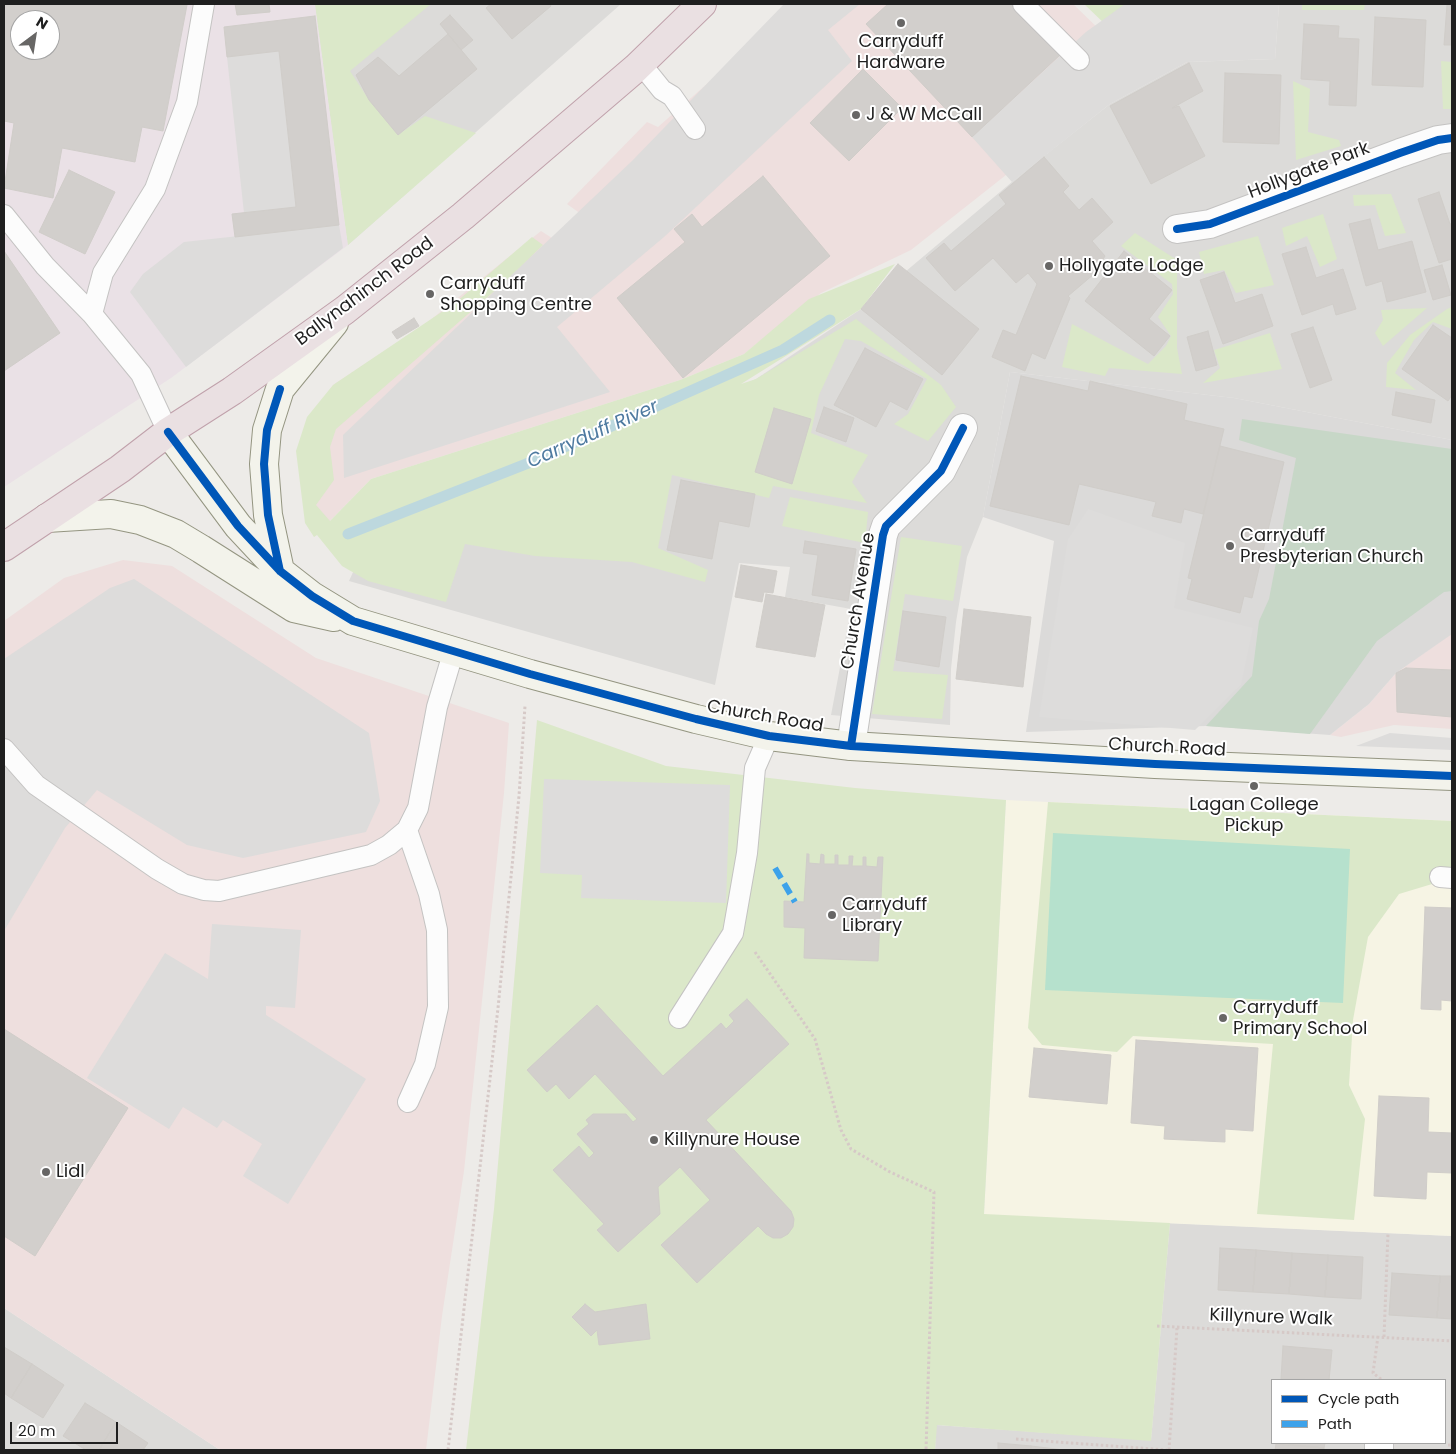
<!DOCTYPE html>
<html>
<head>
<meta charset="utf-8">
<style>
	body { margin:0 }
	#map { position:relative; width:1456px; height:1454px; overflow:hidden; background:#edebe8; font-family:Poppins,sans-serif }
	canvas { display:block }
	.frame { position:absolute; inset:0; border:5px solid #1f1f1f; pointer-events:none }
	.legend { position:absolute; left:1271px; top:1379px; width:175px; height:65px; box-sizing:border-box; background:#fff; border:1px solid #a5a5a5; margin:0; padding:6px 9px; list-style:none; font-size:15px; color:#1f1f1f }
	.legend li { display:flex; align-items:center; gap:10px; height:25px }
	.legend b { width:25px; border:1px solid #a5a5a5 }
	.north { position:absolute; left:10px; top:10px; width:50px; height:50px; box-sizing:border-box; background:#fff; border:1px solid #a5a5a5; border-radius:50%; rotate:31deg; font-size:14px; font-weight:700; line-height:20px; text-align:center; color:#1f1f1f }
	.north::after { content:''; display:block; margin:auto; width:18px; height:22px; background:#676665; clip-path:polygon(50% 0,100% 100%,50% 72%,0 100%) }
	.scale { position:absolute; left:10px; top:1422px; width:108px; height:22px; box-sizing:border-box; border:2px solid #1f1f1f; border-top:0; padding-left:6px; font-size:15px; line-height:18px; white-space:nowrap; color:#1f1f1f; -webkit-text-stroke:4px #fff; paint-order:stroke }
</style>
</head>
<body>
<div id="map">
<canvas width="1456" height="1454"></canvas>
<div class="frame"></div>
<ul class="legend">
<li><b style="height:6px;background:#0057b8"></b>Cycle path</li>
<li><b style="height:6px;background:#3da2ea"></b>Path</li>
</ul>
<div class="north">N</div>
<div class="scale">20 m</div>
</div>
<script>
const ctx = document.querySelector('canvas').getContext('2d');
ctx.lineJoin = 'round';
function paint(path, color) {
  ctx.fillStyle = color;
  ctx.fill(path, 'evenodd');
}
function shape(rows) {
  const path = new Path2D();
  for (const r of rows) {
    path.moveTo(r[0], r[1]);
    for (let i = 2; i < r.length; i += 2) path.lineTo(r[i], r[i + 1]);
  }
  return path;
}
function strokePath(path, color, width, dash) {
  ctx.strokeStyle = color;
  ctx.lineWidth = width;
  ctx.lineCap = dash ? 'butt' : 'round';
  ctx.setLineDash(dash || []);
  ctx.stroke(path);
}
function label(font, color, halo, rows, align = 'center') {
  ctx.font = font + ' Poppins,sans-serif';
  ctx.lineWidth = 4;
  ctx.setLineDash([]);
  ctx.textBaseline = 'middle';
  ctx.strokeStyle = halo;
  ctx.fillStyle = color;
  for (const [text, x, y, turn = 0] of rows) {
    ctx.save();
    ctx.translate(x, y);
    ctx.rotate((+turn || 0) * Math.PI / 180);
    ctx.textAlign = isNaN(turn) ? turn : align;
    if (halo) ctx.strokeText(text, 0, 0);
    ctx.fillText(text, 0, 0);
    ctx.restore();
  }
}
paint(shape([
	[315,4,621,4,348,245],
	[1279,4,1452,4,1452,440,1234,398,1010,372,983,517,967,557,956,622,951,669,950,725,831,715,851,609,785,597,790,567,739,563,715,685,349,581,365,546,702,405,756,379,861,309,1025,171,1110,104,1187,62,1275,59],
	[1170,1223,1452,1236,1452,1450,935,1450,936,1425,1151,1440],
	[1272,1380,1445,1380,1445,1443,1272,1443],
	[4,1308,220,1450,4,1450]
]), '#dcdbd9');
paint(shape([
	[789,4,1073,4,1102,32,1279,4,1187,62,1122,94,1006,175,911,250,821,293,744,354,680,380,371,479,314,537,300,439,333,385,429,321,541,231,580,256,599,227,567,204,647,122,658,127,734,60],
	[123,560,172,566,316,658,509,723,504,793,464,1171,442,1316,426,1450,220,1450,4,1308,4,621,64,578],
	[1452,633,1452,729,1394,725,1341,737,1330,735,1369,704,1396,673]
]), '#eedfde');
paint(shape([
	[4,4,315,4,348,245,171,378,4,487],
	[20,20,50,20,50,50,20,50]
]), '#eae1e6');
paint(shape([
	[1006,800,1452,821,1452,1236,984,1215]
]), '#f6f4e4');
paint(shape([
	[1010,372,1234,398,1452,440,1452,634,1396,673,1369,704,1330,735,1206,726,1026,732,1054,541,983,517]
]), '#dbdad9');
paint(shape([
	[315,4,431,4,350,71,369,100,398,135,425,116,476,133,348,245],
	[1084,4,1134,4,1107,26],
	[1302,4,1365,4,1364,10,1302,10],
	[1441,61,1452,62,1452,109,1443,109],
	[1293,81,1310,89,1308,132,1339,140,1341,146,1296,160],
	[1391,194,1406,233,1385,236,1375,205,1354,206,1353,195],
	[1323,214,1337,259,1320,267,1307,236,1286,246,1282,228],
	[1135,233,1177,260,1177,348,1182,374,1109,368,1105,376,1062,367,1072,324,1148,364,1166,346,1171,336,1158,317,1173,294,1172,284,1121,246],
	[1258,236,1274,285,1236,293,1224,270,1204,274,1199,252],
	[532,237,543,245,506,281,336,429,330,447,334,480,316,505,330,521,371,479,680,380,744,354,809,299,895,264,861,309,741,384,756,379,856,319,941,385,956,407,928,441,894,424,908,414,927,379,861,341,845,339,819,395,811,433,868,455,852,482,867,503,773,486,769,498,672,475,658,548,708,570,705,582,632,562,535,556,465,544,446,602,368,581,342,566,317,535,314,537,305,523,296,451,307,417,333,385,455,303],
	[1452,307,1452,329,1433,322,1414,340,1395,373,1416,390,1386,387,1387,363,1410,335,1447,309],
	[1427,308,1383,346,1375,333,1383,320,1381,310],
	[1270,333,1282,369,1203,383,1220,368,1214,350],
	[790,497,868,512,865,543,782,526],
	[901,537,962,546,953,601,905,594,893,671,948,675,942,719,872,714],
	[537,720,666,766,855,788,1006,800,984,1214,1170,1223,1151,1441,937,1425,935,1450,466,1450,494,1209],
	[1048,802,1452,821,1452,878,1399,894,1368,937,1353,1020,1349,1085,1365,1119,1354,1220,1257,1214,1273,1044,1133,1036,1117,1052,1042,1045,1028,1028]
]), '#dbe8c9');
paint(shape([
	[1242,419,1452,449,1452,591,1444,592,1377,641,1310,734,1206,726,1252,676,1259,621,1269,599,1296,458,1239,440]
]), '#c7d7c7');
paint(shape([
	[1053,833,1350,849,1343,1003,1045,990]
]), '#b6e1cd');
paint(shape([
	[784,4,860,4,828,30,852,61,664,237,557,327,610,392,344,478,343,435,632,161],
	[1125,4,1279,4,1275,59,1187,62,1110,104,1012,182,972,137,1086,32],
	[279,51,296,207,244,213,227,57],
	[339,225,343,248,186,367,130,292,143,274,184,242],
	[1088,509,1185,543,1174,608,1253,628,1241,685,1195,730,1039,717,1068,539],
	[134,579,369,733,380,801,366,832,243,858,187,845,97,790,65,828,4,931,4,659,110,588],
	[1390,733,1452,738,1452,750,1356,746],
	[544,779,730,785,726,903,581,898,582,875,540,873],
	[212,924,301,930,295,1008,266,1006,266,1015,366,1079,288,1204,243,1176,262,1144,223,1120,217,1128,183,1107,169,1129,87,1078,165,953,208,979]
]), '#dddcdb');
strokePath(shape([
	[348,534,526,464,783,350,830,320]
]), '#bdd8de', 11);
const building = shape([
	[4,4,187,5,163,131,142,127,135,162,62,148,53,198,4,188,14,123,4,121,4,4],
	[20,20,50,20,50,50,20,50,20,20],
	[235,4,269,4,270,12,237,15,235,4],
	[491,4,550,4,551,6,512,39,486,8,491,4],
	[888,4,1011,4,1060,55,972,137,866,24,888,4],
	[1447,5,1452,6,1452,45,1444,45,1447,5],
	[450,15,473,40,461,50,440,24,450,15],
	[315,16,339,225,235,237,232,214,296,207,279,51,227,57,224,27,315,16],
	[1375,17,1426,20,1423,87,1372,85,1375,17],
	[1304,24,1339,26,1338,38,1359,39,1356,106,1329,105,1330,81,1301,79,1304,24],
	[448,34,477,69,398,135,369,100,356,75,378,57,399,76,448,34],
	[1189,63,1203,91,1172,108,1179,106,1205,156,1151,184,1110,106,1189,63],
	[863,69,902,108,849,161,810,123,863,69],
	[1225,73,1281,75,1279,144,1223,142,1225,73],
	[1044,157,1069,186,1063,192,1079,210,1092,198,1113,222,1092,241,1105,256,1094,274,1068,296,1070,298,1045,359,1032,353,1025,371,992,357,1003,330,1016,335,1037,284,1028,273,1016,283,993,258,955,291,926,258,944,243,951,251,1006,204,999,195,1044,157],
	[69,170,115,192,85,254,39,232,69,170],
	[763,176,830,256,683,378,617,298,685,242,674,229,692,214,702,227,763,176],
	[1439,192,1450,224,1452,224,1452,259,1439,263,1418,199,1439,192],
	[1370,219,1378,250,1412,241,1426,292,1387,302,1382,281,1366,286,1349,224,1370,219],
	[1306,247,1316,278,1343,269,1356,309,1336,315,1333,304,1302,315,1282,254,1306,247],
	[4,251,60,333,4,371,4,251],
	[1124,251,1172,290,1149,319,1170,336,1154,356,1085,301,1124,251],
	[898,264,979,329,942,375,861,309,898,264],
	[1442,265,1451,295,1433,300,1424,270,1442,265],
	[1224,272,1235,303,1262,294,1273,326,1223,344,1200,280,1224,272],
	[414,318,419,326,397,339,392,332,414,318],
	[1433,325,1452,338,1452,395,1448,401,1402,369,1433,325],
	[1313,327,1332,380,1310,388,1291,334,1313,327],
	[1208,331,1217,365,1196,371,1187,337,1208,331],
	[865,348,923,379,907,410,890,401,876,427,834,405,865,348],
	[1021,376,1088,391,1090,381,1187,404,1184,420,1224,429,1203,514,1184,509,1181,523,1152,516,1156,502,1079,484,1069,525,990,506,1021,376],
	[1396,392,1435,400,1431,423,1392,415,1396,392],
	[824,407,854,418,846,442,816,431,824,407],
	[774,408,811,419,792,484,755,472,774,408],
	[1220,446,1284,462,1252,598,1244,596,1240,613,1187,599,1192,579,1188,578,1220,446],
	[681,480,755,494,749,527,719,521,712,559,667,550,681,480],
	[805,541,856,549,848,601,812,595,818,555,803,553,805,541],
	[741,565,777,571,773,593,764,592,762,602,735,597,741,565],
	[766,594,825,605,815,657,756,647,766,594],
	[964,609,1031,617,1023,687,956,679,964,609],
	[903,611,946,617,939,667,896,660,903,611],
	[1406,668,1452,670,1452,717,1397,712,1396,673,1406,668],
	[807,854,809,854,809,863,820,864,821,854,824,855,824,864,835,864,835,855,838,855,838,865,849,865,849,856,853,856,852,866,863,866,863,857,866,857,866,866,877,867,878,857,883,857,878,961,804,958,805,928,784,927,784,901,804,902,807,854],
	[1425,907,1452,908,1452,1001,1441,1000,1441,1010,1421,1009,1425,907],
	[747,999,789,1044,706,1120,791,1211,794,1219,793,1227,788,1234,781,1238,773,1238,766,1234,758,1226,697,1283,661,1245,710,1200,680,1167,658,1187,660,1214,618,1252,597,1230,604,1224,553,1170,579,1146,589,1158,594,1153,577,1134,589,1124,586,1120,593,1114,626,1114,633,1122,637,1119,595,1074,569,1099,556,1084,547,1092,527,1070,597,1005,663,1076,721,1023,726,1029,734,1021,729,1015,747,999],
	[4,1029,128,1108,35,1256,4,1236,4,1029],
	[1136,1040,1258,1048,1253,1131,1225,1129,1225,1142,1164,1139,1165,1126,1131,1123,1136,1040],
	[1034,1048,1111,1055,1107,1104,1029,1097,1034,1048],
	[1379,1096,1429,1098,1428,1132,1452,1133,1452,1173,1427,1172,1426,1199,1374,1196,1379,1096],
	[1220,1248,1256,1250,1253,1292,1218,1290,1220,1248],
	[1256,1250,1292,1253,1289,1294,1253,1292,1256,1250],
	[1292,1253,1328,1255,1325,1297,1289,1294,1292,1253],
	[1328,1255,1363,1257,1361,1299,1325,1297,1328,1255],
	[1392,1273,1440,1276,1437,1318,1389,1315,1392,1273],
	[1440,1276,1452,1276,1452,1319,1437,1318,1440,1276],
	[585,1304,595,1312,646,1304,650,1339,599,1345,597,1330,591,1336,572,1317,585,1304],
	[1283,1346,1332,1350,1329,1380,1281,1379,1283,1346],
	[4,1347,32,1364,11,1398,4,1393,4,1347],
	[32,1364,64,1385,43,1418,11,1398,32,1364],
	[85,1403,116,1422,99,1450,86,1450,63,1436,85,1403],
	[116,1422,148,1443,143,1450,99,1450,116,1422],
	[998,1443,1031,1446,1031,1450,998,1450,998,1443],
	[1276,1443,1325,1443,1324,1448,1276,1443],
	[1276,1444,1324,1448,1324,1450,1275,1450,1276,1444],
	[1031,1446,1064,1450,1031,1450,1031,1446]
]);
paint(building, '#d2cfcc');
strokePath(building, '#d0cdc9', 1);
const lane = shape([
	[1023,4,1079,60],
	[641,64,662,90,672,96,695,129],
	[4,215,45,266,92,314,141,374,168,432],
	[92,314,103,273,155,189,187,102,204,4],
	[4,749,36,785,157,869,183,884,204,890,219,891,371,855,389,845,407,830,418,808,437,707,454,650],
	[407,830,429,894,437,930,438,1007,425,1064,408,1102],
	[1440,877,1452,878],
	[679,1018,733,933,747,853,755,768,769,736]
]);
const street = shape([
	[1177,229,1210,224,1400,153,1438,140,1452,138],
	[851,746,883,535,886,526,941,471,963,428],
	[1379,1450,1379,1443]
]);
const secondary = shape([
	[168,432,238,526,280,571,312,596,353,621,530,674,696,719,769,736,851,746,1155,764,1452,776],
	[47,518,111,514,140,520,176,534,201,549,294,608,334,617],
	[280,571,268,515,264,464,267,430,280,389,334,323]
]);
const highway = shape([
	[4,547,120,469,168,432,232,391,345,310,463,216,636,68,702,4]
]);
strokePath(lane, '#c4c3c2', 22);
strokePath(street, '#c4c3c2', 30);
strokePath(secondary, '#949581', 30);
strokePath(highway, '#c0a1ab', 30);
strokePath(shape([
	[755,952,815,1039,841,1130,851,1149,890,1172,934,1192,926,1450],
	[1157,1326,1452,1341],
	[1378,1336,1373,1373,1382,1380],
	[1384,1337,1388,1233],
	[1016,1439,1167,1450],
	[1448,1445,1452,1445],
	[448,1450,498,1008,519,796,525,706],
	[1169,1450,1177,1328]
]), '#d6c9c7', 3, [2.5, 2.5]);
strokePath(lane, '#fcfcfc', 20);
strokePath(street, '#fcfcfc', 28);
strokePath(secondary, '#f3f3eb', 28);
strokePath(highway, '#eae0e2', 28);
strokePath(shape([
	[775,868,795,902]
]), '#3da2ea', 6, [12, 6]);
strokePath(shape([
	[1177,229,1210,224,1400,153,1438,140,1452,138],
	[280,389,267,430,264,464,268,515,280,571],
	[168,432,238,526,280,571,312,596,353,621,530,674,696,719,769,736,851,746,1155,764,1452,776],
	[851,746,883,535,886,526,941,471,963,428]
]), '#0057b8', 8);
for (const [x, y, r, color] of [
	[901,23,5,"#676665"],
	[856,115,5,"#676665"],
	[1049,266,5,"#676665"],
	[430,294,5,"#676665"],
	[1230,546,5,"#676665"],
	[1254,786,5,"#676665"],
	[832,915,5,"#676665"],
	[1223,1018,5,"#676665"],
	[654,1140,5,"#676665"],
	[46,1172,5,"#676665"]
]) {
  const dot = new Path2D();
  dot.arc(x, y, r, 0, 2 * Math.PI);
  ctx.fillStyle = color;
  ctx.fill(dot);
  strokePath(dot, '#fff', 2);
}
label('18px', '#1f1f1f', '#fff', [
	["Carryduff",901,42,"center"],
	["Hardware",901,63,"center"],
	["J & W McCall",866,115],
	["Hollygate Lodge",1059,266],
	["Carryduff",440,284],
	["Shopping Centre",440,305],
	["Carryduff",1240,536],
	["Presbyterian Church",1240,557],
	["Lagan College",1254,805,"center"],
	["Pickup",1254,826,"center"],
	["Carryduff",842,905],
	["Library",842,926],
	["Carryduff",1233,1008],
	["Primary School",1233,1029],
	["Killynure House",664,1140],
	["Lidl",56,1172]
], 'left');
label('18px', '#1f1f1f', '#fff', [
	["Hollygate Park",1309,171,-21],
	["Ballynahinch Road",365,292,-37],
	["Church Avenue",859,601,-81],
	["Church Road",765,717,10],
	["Church Road",1167,748,3],
	["Killynure Walk",1271,1318,2]
]);
label('italic 19px', '#4e7aa0', '#fff', [
	["Carryduff River",593,435,-24]
]);
</script>
</body>
</html>
